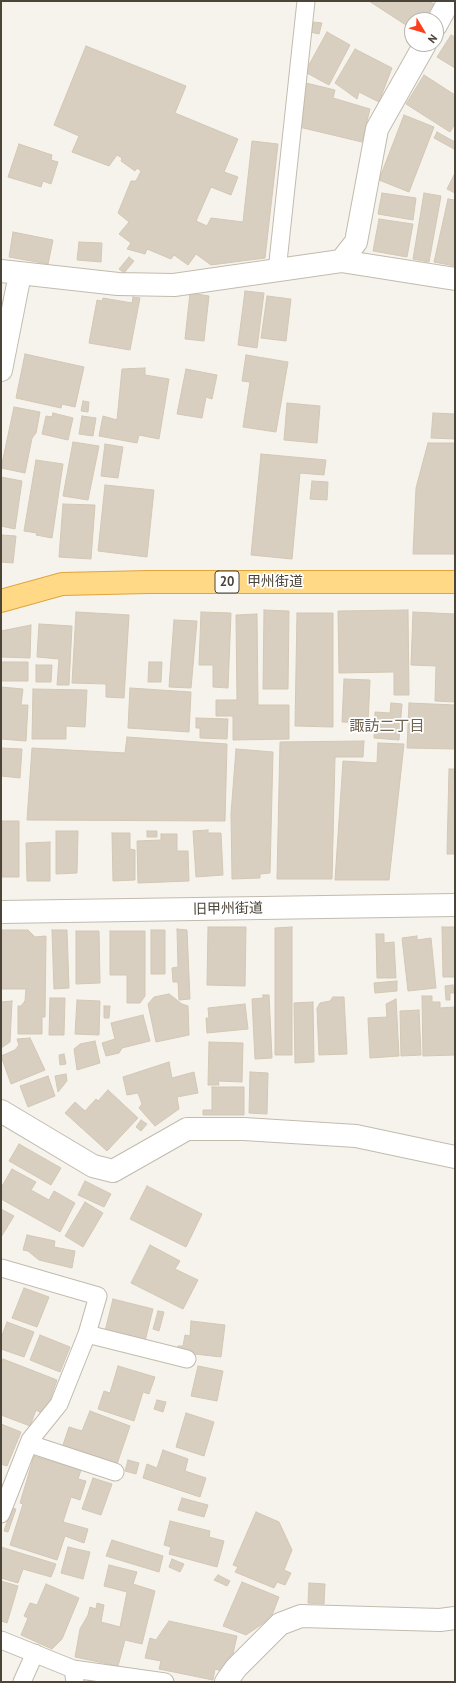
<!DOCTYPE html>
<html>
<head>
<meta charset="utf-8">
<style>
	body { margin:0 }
	#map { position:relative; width:456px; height:1683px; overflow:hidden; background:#f6f3ec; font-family:"PT Sans",sans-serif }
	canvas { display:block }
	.frame { position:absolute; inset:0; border:2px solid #4b4439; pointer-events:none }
	.north { position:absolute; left:404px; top:12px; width:40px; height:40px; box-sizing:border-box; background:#fff; border:1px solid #b7b4b0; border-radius:50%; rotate:128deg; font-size:11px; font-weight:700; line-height:16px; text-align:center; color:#4b4439 }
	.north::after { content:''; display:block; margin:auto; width:14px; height:18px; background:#fc3f1d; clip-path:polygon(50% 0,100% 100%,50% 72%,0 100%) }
</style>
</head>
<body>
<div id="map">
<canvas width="456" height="1683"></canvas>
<div class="frame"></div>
<div class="north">N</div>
</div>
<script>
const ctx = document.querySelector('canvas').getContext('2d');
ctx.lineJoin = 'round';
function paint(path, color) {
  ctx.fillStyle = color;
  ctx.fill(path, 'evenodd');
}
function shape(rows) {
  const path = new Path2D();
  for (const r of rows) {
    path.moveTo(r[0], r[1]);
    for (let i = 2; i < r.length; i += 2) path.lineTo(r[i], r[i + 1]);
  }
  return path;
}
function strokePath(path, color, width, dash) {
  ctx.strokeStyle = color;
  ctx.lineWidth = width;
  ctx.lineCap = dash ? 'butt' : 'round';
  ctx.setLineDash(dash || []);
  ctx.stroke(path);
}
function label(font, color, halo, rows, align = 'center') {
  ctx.font = font + ' "PT Sans","Noto Sans JP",sans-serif';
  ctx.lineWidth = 3.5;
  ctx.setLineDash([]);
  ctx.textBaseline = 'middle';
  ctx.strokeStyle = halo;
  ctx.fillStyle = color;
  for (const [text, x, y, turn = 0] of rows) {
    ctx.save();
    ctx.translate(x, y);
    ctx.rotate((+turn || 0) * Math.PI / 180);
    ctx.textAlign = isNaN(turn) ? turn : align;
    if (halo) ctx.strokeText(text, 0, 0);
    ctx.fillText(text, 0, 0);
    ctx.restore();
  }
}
const building = shape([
	[369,1,429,1,434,4,423,20,412,20,412,29,369,1],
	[313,22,322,23,319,34,310,32,313,22],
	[327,32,350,45,329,85,305,72,327,32],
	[451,35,455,37,455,68,437,57,451,35],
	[86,46,186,86,175,113,238,139,224,172,238,177,231,195,211,187,196,221,207,226,211,218,243,222,252,141,278,144,265,258,211,265,196,254,188,265,174,255,171,259,147,249,145,254,127,249,131,243,119,234,129,222,118,213,131,181,136,181,141,171,137,168,135,171,121,161,122,158,117,155,109,166,72,152,79,136,54,125,86,46],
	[355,49,392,68,379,102,359,92,357,99,335,83,355,49],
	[424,75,455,95,455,124,450,132,406,104,424,75],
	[306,83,335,90,333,98,370,109,362,142,299,127,306,83],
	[404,115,434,127,409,192,379,180,404,115],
	[437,132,455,142,454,149,434,138,437,132],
	[19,144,52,155,51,160,58,162,51,184,43,181,41,187,8,177,19,144],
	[455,173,455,193,447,189,455,173],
	[382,193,416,198,413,220,378,214,382,193],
	[424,193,441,196,429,262,413,259,424,193],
	[448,199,455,200,455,266,434,262,448,199],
	[379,219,413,224,407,257,373,251,379,219],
	[13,232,53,240,48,264,9,257,13,232],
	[79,242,102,243,101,262,77,260,79,242],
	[129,257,134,261,124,273,119,269,129,257],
	[245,291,264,293,257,348,238,345,245,291],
	[190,293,209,296,204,341,185,339,190,293],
	[267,296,291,299,286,341,261,338,267,296],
	[133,297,140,298,130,350,89,343,97,300,102,301,103,298,132,303,133,297],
	[25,354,84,367,75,407,62,404,61,408,16,398,25,354],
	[246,355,288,362,276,432,243,427,250,382,242,381,246,355],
	[145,368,145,375,169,379,159,439,139,435,137,443,99,436,103,416,117,420,122,369,145,368],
	[186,369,217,375,212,399,206,397,202,418,177,414,186,369],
	[83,401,89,402,88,412,81,411,83,401],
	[287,403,320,406,317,443,284,440,287,403],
	[14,407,40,412,36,433,32,438,25,473,1,468,14,407],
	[53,413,73,418,68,440,42,434,46,416,52,417,53,413],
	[433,413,455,414,455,439,431,438,433,413],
	[82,416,96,418,93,436,79,434,82,416],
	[73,442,99,446,88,500,63,496,73,442],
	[428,443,455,443,455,554,413,554,416,488,428,443],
	[105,444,123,447,118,478,101,476,105,444],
	[261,454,326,460,324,475,300,473,292,559,251,555,261,454],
	[36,460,63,464,52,538,36,535,37,533,24,531,36,460],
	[1,477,22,481,15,529,1,526,1,477],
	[312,481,328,482,327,500,310,499,312,481],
	[105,485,154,490,147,557,98,551,105,485],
	[63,504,95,505,91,559,59,557,63,504],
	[1,535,16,536,13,563,1,562,1,535],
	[264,610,289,611,288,689,263,689,264,610],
	[408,610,409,695,394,695,394,672,339,673,338,611,408,610],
	[76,612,129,615,124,698,106,697,106,684,72,683,76,612],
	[201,612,231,613,228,688,213,687,213,665,199,665,201,612],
	[413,612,455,614,455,702,435,701,436,666,411,665,413,612],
	[297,613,333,613,333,727,295,726,297,613],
	[257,614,258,705,289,705,289,739,233,740,233,716,216,716,216,700,237,700,236,615,257,614],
	[174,620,197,621,191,688,169,687,174,620],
	[39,624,72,626,69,685,57,685,59,659,37,657,39,624],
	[31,625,30,658,1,657,1,631,31,625],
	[1,662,28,662,28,681,1,681,1,662],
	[149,662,162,662,161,682,148,682,149,662],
	[36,665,52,665,51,682,36,682,36,665],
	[344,679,370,680,368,723,342,722,344,679],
	[1,687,23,689,21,705,28,705,26,741,1,739,1,687],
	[130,688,191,692,189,732,128,728,130,688],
	[33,689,87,690,85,727,66,726,66,739,32,739,33,689],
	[391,703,402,704,399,740,374,738,375,712,390,713,391,703],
	[409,703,455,705,455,749,407,748,409,703],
	[196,718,228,719,227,739,200,738,200,728,196,728,196,718],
	[127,737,227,744,225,821,27,820,32,748,125,753,127,737],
	[364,741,363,757,335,757,332,879,277,879,280,742,364,741],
	[378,743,404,744,389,880,335,880,343,761,377,763,378,743],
	[1,748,22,749,20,778,1,776,1,748],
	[236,749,273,752,270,873,260,874,260,878,232,879,231,814,236,749],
	[449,769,455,769,455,854,447,854,449,769],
	[2,821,19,821,19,877,2,877,2,821],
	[208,830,208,833,221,833,223,875,196,877,193,831,208,830],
	[56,831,78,831,77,873,56,874,56,831],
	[147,831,157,831,157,837,147,837,147,831],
	[112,833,130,833,130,849,135,850,135,880,113,881,112,833],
	[161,834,177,834,177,851,188,851,189,881,138,883,137,841,161,840,161,834],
	[50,842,50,881,27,881,26,843,50,842],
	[208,927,246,927,245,986,207,985,208,927],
	[292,927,292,1055,275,1055,275,928,292,927],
	[442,927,455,927,455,977,443,977,442,927],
	[177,929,187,930,190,999,179,1000,178,982,173,982,172,968,178,967,177,929],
	[1,930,28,930,35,937,46,936,45,1017,42,1017,42,1034,18,1034,18,1006,21,1006,25,1001,26,989,1,989,1,930],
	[52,930,67,930,69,988,54,989,52,930],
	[151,930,165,930,165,974,151,974,151,930],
	[76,931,99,931,100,983,76,984,76,931],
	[110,931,145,931,145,996,140,1003,127,1003,127,975,110,975,110,931],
	[376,934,384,934,384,943,394,942,396,978,377,978,376,934],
	[417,936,417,940,431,938,436,988,408,991,402,938,417,936],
	[397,981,397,991,375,993,374,983,397,981],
	[453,985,454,993,450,993,450,1000,446,1000,445,986,453,985],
	[169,994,182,1004,188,1006,189,1035,156,1042,148,1004,154,997,169,994],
	[263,995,269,995,272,1058,255,1059,252,999,263,998,263,995],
	[422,996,432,996,432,1002,440,1002,440,1008,455,1007,455,1055,423,1056,422,996],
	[333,997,344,997,347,1054,319,1055,317,1008,320,1003,330,1001,333,997],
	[50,998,65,998,64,1035,49,1035,50,998],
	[396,999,399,1056,370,1058,368,1018,387,1017,386,1004,396,999],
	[77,1000,100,1001,99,1035,75,1034,77,1000],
	[12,1001,10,1042,1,1048,1,1002,12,1001],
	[313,1002,314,1062,295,1063,294,1003,313,1002],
	[245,1004,248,1029,207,1033,206,1018,209,1018,208,1008,245,1004],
	[104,1006,110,1006,109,1018,104,1018,104,1006],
	[419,1010,421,1055,401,1056,400,1011,419,1010],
	[143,1015,150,1041,122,1048,119,1053,106,1056,102,1043,115,1039,111,1023,143,1015],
	[30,1038,45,1070,11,1084,1,1056,15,1050,19,1045,17,1039,30,1038],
	[95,1041,100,1063,77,1070,74,1049,80,1044,95,1041],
	[209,1042,243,1043,242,1082,218,1081,219,1085,208,1085,209,1042],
	[64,1054,66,1064,60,1065,59,1055,64,1054],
	[169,1062,172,1078,194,1072,198,1093,177,1097,179,1109,155,1126,139,1108,142,1104,138,1093,127,1095,123,1077,169,1062],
	[250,1072,268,1073,267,1114,249,1113,250,1072],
	[66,1074,67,1081,58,1092,55,1076,66,1074],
	[48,1076,55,1096,28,1107,20,1086,48,1076],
	[212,1087,244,1087,244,1115,203,1115,203,1110,212,1110,212,1087],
	[108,1090,138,1118,107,1151,65,1113,75,1102,85,1111,96,1099,98,1101,108,1090],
	[141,1120,147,1124,141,1131,136,1127,141,1120],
	[19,1144,61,1168,51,1185,9,1161,19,1144],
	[12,1169,36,1182,31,1190,49,1200,54,1191,75,1203,60,1232,1,1199,1,1188,12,1169],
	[85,1181,111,1194,104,1207,78,1195,85,1181],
	[147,1186,202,1214,186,1247,130,1219,147,1186],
	[85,1202,103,1213,83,1247,65,1236,85,1202],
	[1,1209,14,1216,1,1237,1,1209],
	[27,1235,55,1241,54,1247,75,1251,72,1268,39,1260,28,1251,23,1250,27,1235],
	[150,1245,180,1261,175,1269,198,1280,183,1309,131,1283,150,1245],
	[24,1288,49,1297,37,1327,12,1318,24,1288],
	[113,1299,153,1309,145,1341,105,1331,113,1299],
	[158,1311,164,1312,159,1331,153,1329,158,1311],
	[191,1321,225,1325,221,1357,177,1352,178,1346,183,1346,185,1335,190,1336,191,1321],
	[7,1322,34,1332,24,1357,1,1349,1,1338,7,1322],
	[40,1335,70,1347,60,1372,30,1360,40,1335],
	[3,1359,57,1380,49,1403,41,1413,36,1410,30,1426,1,1415,1,1365,3,1359],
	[118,1366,155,1377,149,1394,143,1392,134,1421,98,1409,104,1391,110,1393,118,1366],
	[198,1366,223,1371,217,1401,191,1396,198,1366],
	[157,1400,166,1402,163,1412,154,1409,157,1400],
	[90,1411,130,1426,117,1464,63,1445,69,1427,82,1431,90,1411],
	[186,1413,214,1422,204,1456,176,1447,186,1413],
	[1,1424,21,1432,7,1466,1,1464,1,1424],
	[163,1450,188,1459,185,1471,206,1478,200,1497,143,1478,147,1464,157,1468,163,1450],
	[34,1456,81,1470,78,1479,86,1481,80,1500,71,1497,63,1522,88,1529,84,1543,65,1536,57,1560,10,1545,23,1504,20,1503,34,1456],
	[128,1460,139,1463,136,1474,125,1471,128,1460],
	[93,1478,112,1484,101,1515,82,1509,93,1478],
	[182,1498,208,1505,204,1517,178,1510,182,1498],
	[12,1508,16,1509,8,1532,4,1531,12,1508],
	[256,1512,279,1522,292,1550,284,1570,291,1573,285,1585,277,1582,274,1588,235,1572,238,1567,233,1565,256,1512],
	[170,1521,210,1531,209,1537,224,1541,217,1567,169,1554,171,1547,164,1545,170,1521],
	[112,1540,163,1556,159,1572,106,1556,112,1540],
	[1,1547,56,1564,51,1577,23,1569,18,1583,1,1578,1,1547],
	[68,1547,90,1552,83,1579,61,1573,68,1547],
	[172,1559,184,1564,180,1572,169,1567,172,1559],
	[109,1565,137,1572,133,1584,155,1591,142,1644,125,1640,118,1666,75,1657,80,1629,88,1615,90,1607,96,1609,97,1603,104,1605,101,1622,120,1627,127,1592,104,1586,109,1565],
	[218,1575,230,1581,227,1586,214,1580,218,1575],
	[1,1581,18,1586,7,1623,1,1621,1,1581],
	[242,1582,279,1597,271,1618,246,1635,223,1626,242,1582],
	[309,1583,325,1584,324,1604,308,1603,309,1583],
	[46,1584,79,1598,62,1639,52,1649,21,1635,28,1618,24,1616,30,1603,37,1605,46,1584],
	[169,1621,237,1636,232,1658,229,1657,225,1672,215,1669,213,1680,159,1669,161,1661,145,1658,150,1638,156,1640,169,1621]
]);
paint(building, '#d8cfc1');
strokePath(building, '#d3c7b4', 1);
const service = shape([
	[277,271,306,1],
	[1,1268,98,1296,87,1334,59,1404,30,1440,1,1514],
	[87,1334,187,1359],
	[30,1444,115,1472],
	[1,1640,73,1669,75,1682],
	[73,1669,165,1682],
	[22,1682,35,1653]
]);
const minor = shape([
	[436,25,449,1],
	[341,261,356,242,377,129,425,44],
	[1,271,118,284,174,285,341,261,455,279],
	[1,370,20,274],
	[1,912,455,905],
	[1,1111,93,1166,113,1171,187,1129,244,1129,356,1136,455,1157],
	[226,1682,236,1668,280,1624,301,1616,440,1620,455,1618]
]);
const trunk = shape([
	[1,601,62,584,148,582,455,582]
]);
strokePath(service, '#c2bbae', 19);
strokePath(minor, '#c2bbae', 24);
strokePath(trunk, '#e0a43c', 24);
strokePath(service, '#fff', 17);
strokePath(minor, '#fff', 22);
strokePath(trunk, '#ffd985', 22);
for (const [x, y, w] of [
	[227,582,24]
]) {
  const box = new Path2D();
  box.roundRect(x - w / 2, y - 11, w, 22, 3);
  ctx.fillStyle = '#fff';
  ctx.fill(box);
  strokePath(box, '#4b4439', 1);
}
label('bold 13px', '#4b4439', null, [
	["20",227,582]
]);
label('14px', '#4b4439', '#fff', [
	["甲州街道",275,582],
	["旧甲州街道",228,909,-1]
]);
label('15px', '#6e6250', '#fff', [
	["諏訪二丁目",387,727]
]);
</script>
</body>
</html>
